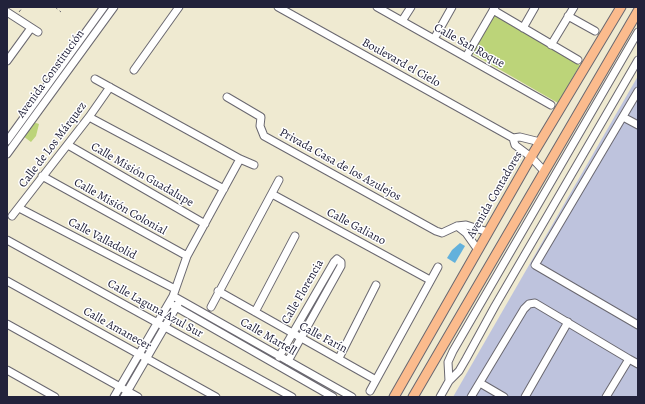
<!DOCTYPE html>
<html>
<head>
<meta charset="utf-8">
<style>
	body { margin:0 }
	#map { position:relative; width:645px; height:404px; overflow:hidden; background:#efead1; font-family:Alegreya,serif }
	canvas { display:block }
	.frame { position:absolute; inset:0; border:8px solid #22223b; pointer-events:none }
</style>
</head>
<body>
<div id="map">
<canvas width="645" height="404"></canvas>
<div class="frame"></div>
</div>
<script>
const ctx = document.querySelector('canvas').getContext('2d');
ctx.lineJoin = 'round';
function paint(path, color) {
  ctx.fillStyle = color;
  ctx.fill(path, 'evenodd');
}
function shape(rows) {
  const path = new Path2D();
  for (const r of rows) {
    path.moveTo(r[0], r[1]);
    for (let i = 2; i < r.length; i += 2) path.lineTo(r[i], r[i + 1]);
  }
  return path;
}
function strokePath(path, color, width, dash) {
  ctx.strokeStyle = color;
  ctx.lineWidth = width;
  ctx.lineCap = dash ? 'butt' : 'round';
  ctx.setLineDash(dash || []);
  ctx.stroke(path);
}
function label(font, color, halo, rows, align = 'center') {
  ctx.font = font + ' Alegreya,serif';
  ctx.lineWidth = 3;
  ctx.setLineDash([]);
  ctx.textBaseline = 'middle';
  ctx.strokeStyle = halo;
  ctx.fillStyle = color;
  for (const [text, x, y, turn = 0] of rows) {
    ctx.save();
    ctx.translate(x, y);
    ctx.rotate((+turn || 0) * Math.PI / 180);
    ctx.textAlign = isNaN(turn) ? turn : align;
    if (halo) ctx.strokeText(text, 0, 0);
    ctx.fillText(text, 0, 0);
    ctx.restore();
  }
}
paint(shape([
	[638,76,638,397,453,397]
]), '#bec3dd');
paint(shape([
	[494,15,580,65,558,103,471,53],
	[33,122,39,124,36,136,31,142,23,136]
]), '#bcd479');
paint(shape([
	[460,243,465,246,455,263,447,258,452,250]
]), '#63b1dc');
const minor = shape([
	[278,7,513,138,515,145,531,157,544,171],
	[377,7,551,105],
	[493,10,578,60],
	[7,12,38,32],
	[568,16,595,31],
	[402,21,411,7],
	[523,28,535,7],
	[434,39,452,7],
	[551,45,574,7],
	[466,57,495,7],
	[7,61,31,28],
	[134,70,179,7],
	[95,79,240,159,254,165],
	[638,91,535,265,638,325],
	[227,97,261,117,260,126,264,136,436,231,442,233,457,226,466,225,488,232],
	[89,117,224,189],
	[623,117,638,125],
	[513,138,520,137,540,142],
	[7,141,104,7],
	[68,145,205,224],
	[7,154,114,7],
	[42,176,187,256],
	[272,194,430,280],
	[19,208,175,289],
	[12,216,89,117,110,87],
	[457,226,466,233,478,250],
	[7,240,292,397],
	[7,281,216,397],
	[218,291,376,380],
	[173,296,352,397],
	[169,303,333,397],
	[211,307,279,180],
	[255,312,295,236],
	[7,324,138,397],
	[279,357,334,262,337,259,341,262,341,266,288,361],
	[339,358,376,285],
	[7,370,55,397],
	[449,381,448,362,453,351,638,32],
	[480,383,504,397],
	[370,391,438,267],
	[114,397,173,296,187,256,240,159],
	[124,397,178,304],
	[440,397,449,381,459,371,466,359,495,306,638,60],
	[471,397,524,309,529,304,535,303,629,359],
	[525,397,568,322],
	[606,397,629,359,638,364]
]);
const major = shape([
	[394,397,531,157,621,7],
	[413,397,638,11]
]);
strokePath(minor, '#6a6870', 9);
strokePath(major, '#6a6870', 11);
strokePath(shape([
	[55,7,61,12],
	[19,12,23,7]
]), '#6a6870', 1, [3, 3]);
strokePath(minor, '#fff', 7);
strokePath(major, '#fbbb8d', 9);
label('12px', '#22223b', '#fff', [
	["Calle San Roque",469,46,29],
	["Boulevard el Cielo",401,63,29],
	["Avenida Constitución",51,74,-54],
	["Calle de Los Márquez",53,145,-53],
	["Privada Casa de los Azulejos",340,165,29],
	["Calle Misión Guadalupe",142,175,30],
	["Avenida Contadores",495,195,-60],
	["Calle Misión Colonial",120,207,29],
	["Calle Galiano",356,227,28],
	["Calle Valladolid",102,239,28],
	["Calle Florencia",303,292,-60],
	["Calle Laguna Azul Sur",155,309,29],
	["Calle Amanecer",117,329,29],
	["Calle Martell",268,337,30],
	["Calle Farín",323,338,28]
]);
</script>
</body>
</html>
